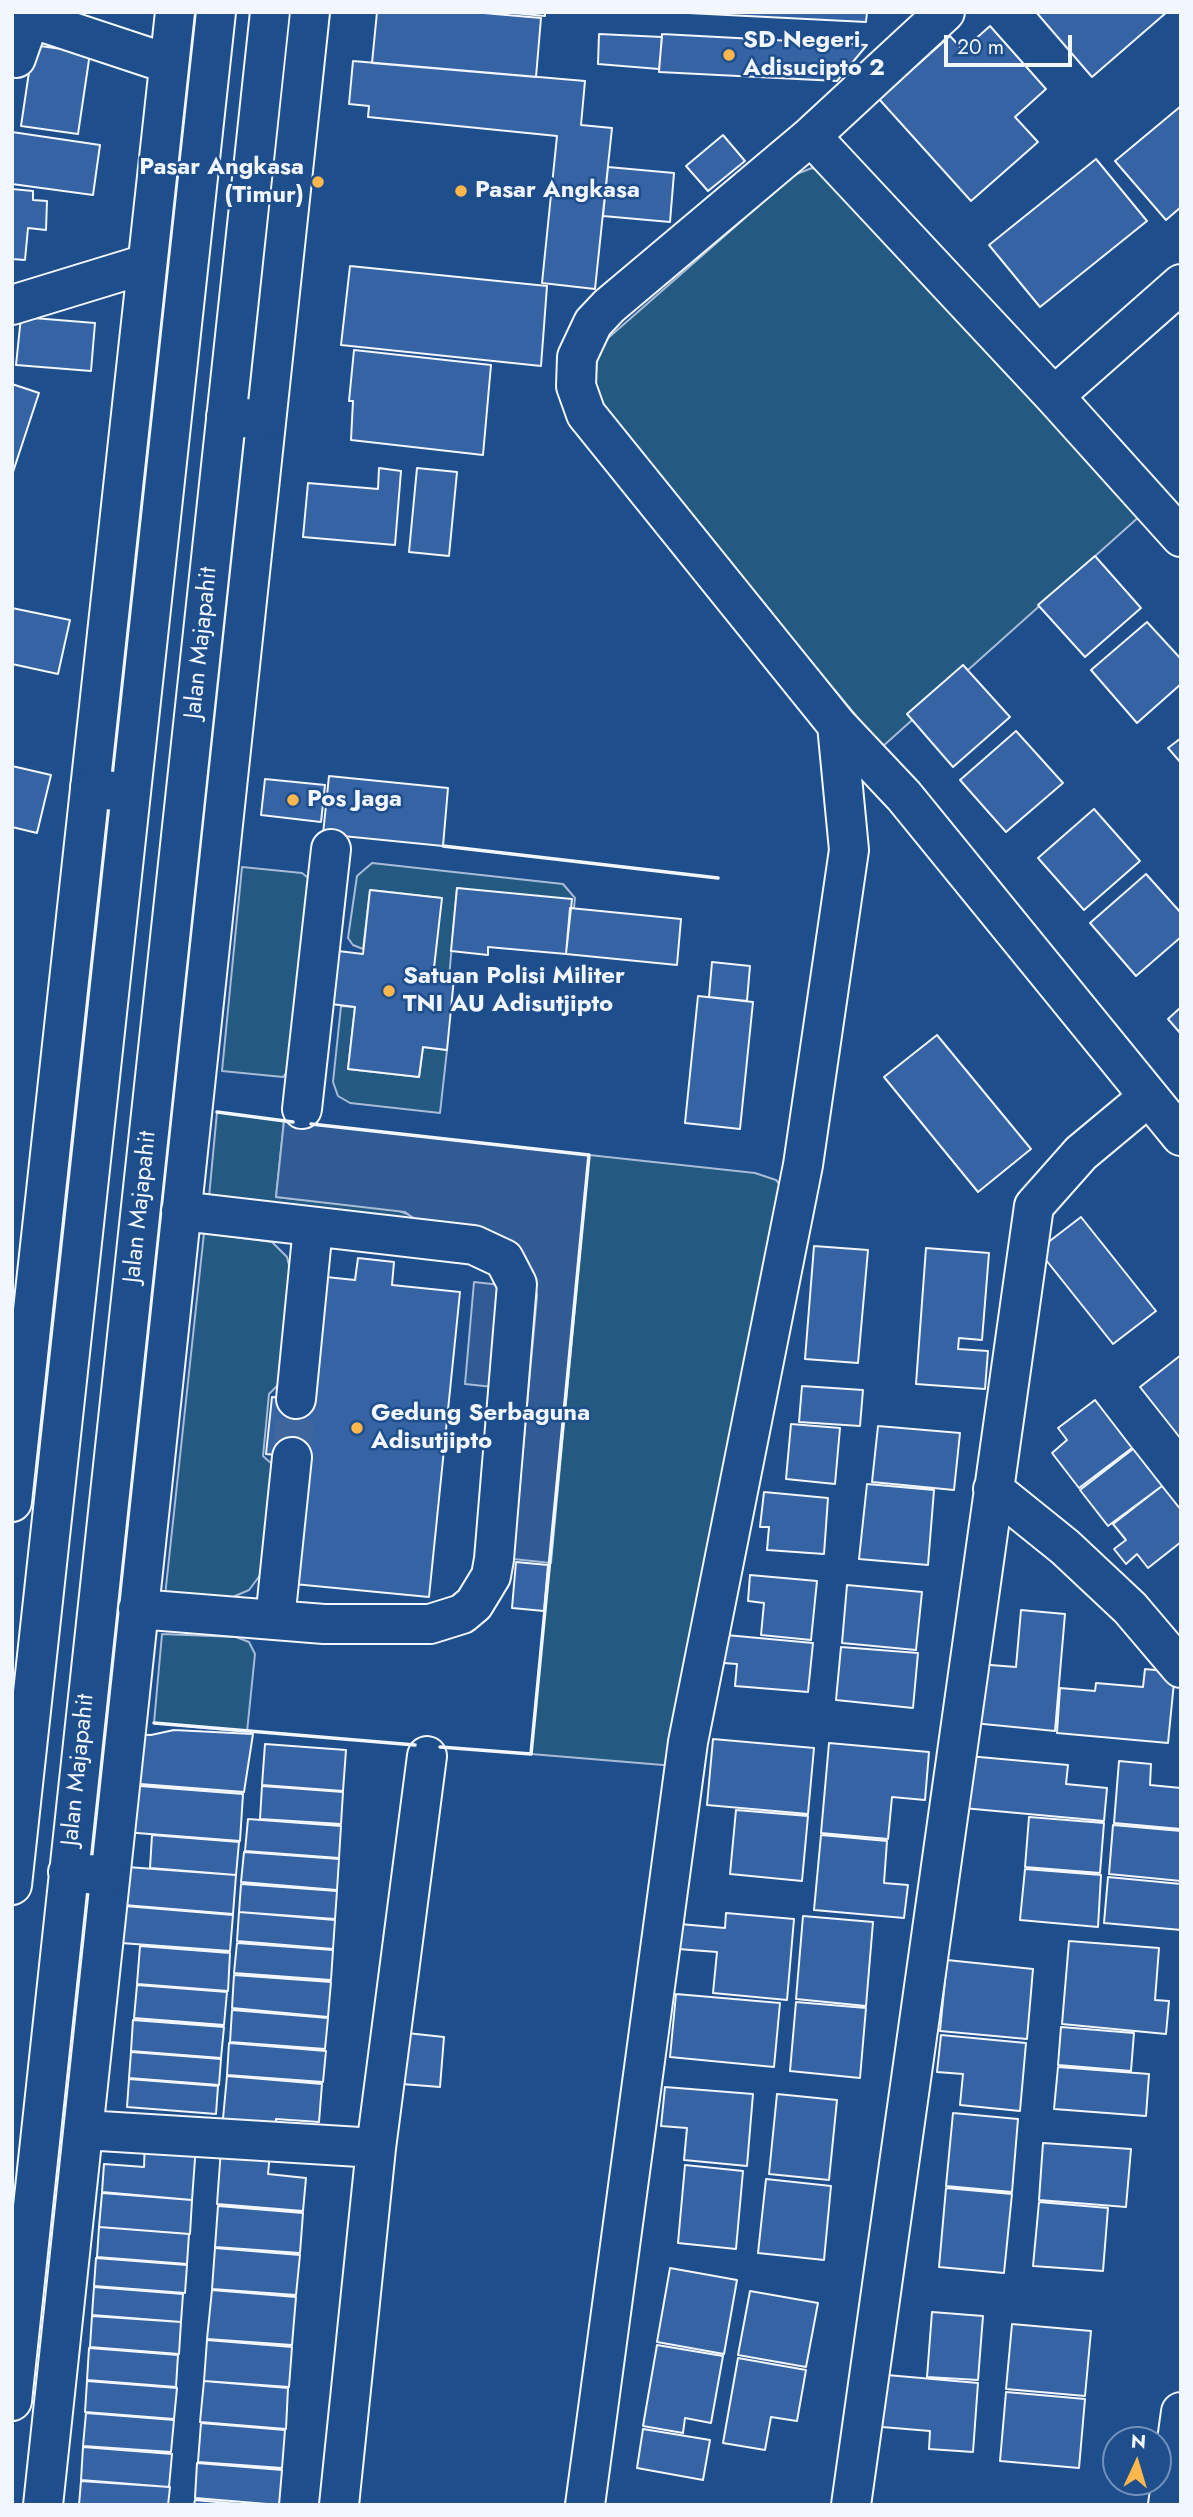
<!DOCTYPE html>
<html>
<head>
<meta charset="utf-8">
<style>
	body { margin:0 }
	#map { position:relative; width:1193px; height:2517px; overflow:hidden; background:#1f4e8c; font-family:Jost,sans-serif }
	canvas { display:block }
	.frame { position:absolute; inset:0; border:14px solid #f2f6ff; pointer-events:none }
	.north { position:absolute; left:1102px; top:2426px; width:70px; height:70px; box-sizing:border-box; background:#1f4e8c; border:2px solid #7391ba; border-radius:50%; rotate:4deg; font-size:19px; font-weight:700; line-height:28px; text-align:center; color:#f2f6ff }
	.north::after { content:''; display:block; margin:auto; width:24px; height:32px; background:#ffb74d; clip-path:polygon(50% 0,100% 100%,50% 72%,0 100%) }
	.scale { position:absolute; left:944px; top:35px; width:128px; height:32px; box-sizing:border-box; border:4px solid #f2f6ff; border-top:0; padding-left:9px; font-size:21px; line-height:24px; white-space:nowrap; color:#f2f6ff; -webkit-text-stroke:5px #1f4e8c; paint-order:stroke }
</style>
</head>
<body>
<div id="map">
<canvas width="1193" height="2517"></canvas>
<div class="frame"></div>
<div class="north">N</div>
<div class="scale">20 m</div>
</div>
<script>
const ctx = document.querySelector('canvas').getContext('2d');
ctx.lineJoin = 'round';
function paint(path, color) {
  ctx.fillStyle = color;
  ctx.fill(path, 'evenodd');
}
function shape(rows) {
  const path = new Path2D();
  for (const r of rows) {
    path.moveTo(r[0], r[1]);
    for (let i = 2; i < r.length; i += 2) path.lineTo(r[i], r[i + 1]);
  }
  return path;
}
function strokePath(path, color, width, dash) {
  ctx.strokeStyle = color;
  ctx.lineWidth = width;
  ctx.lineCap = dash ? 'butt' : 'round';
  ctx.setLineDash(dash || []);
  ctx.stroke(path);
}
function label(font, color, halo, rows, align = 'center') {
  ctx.font = font + ' Jost,sans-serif';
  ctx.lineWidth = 5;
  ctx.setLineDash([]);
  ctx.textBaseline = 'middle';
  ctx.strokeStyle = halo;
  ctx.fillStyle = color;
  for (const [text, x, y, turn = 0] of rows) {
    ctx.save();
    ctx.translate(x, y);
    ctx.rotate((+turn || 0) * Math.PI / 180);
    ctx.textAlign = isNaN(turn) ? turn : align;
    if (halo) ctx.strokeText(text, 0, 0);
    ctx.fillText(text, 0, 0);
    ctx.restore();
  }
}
const green = shape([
	[812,168,822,170,1141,515,882,747,604,412,595,395,597,354,607,339,794,175,812,168],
	[372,863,563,884,575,898,574,908,457,888,449,978,433,976,441,898,370,890,363,949,353,945,348,938,357,876,372,863],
	[242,867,302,873,312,881,291,1068,283,1077,222,1071,242,867],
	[341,1006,355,1007,348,1069,419,1077,423,1047,447,1050,440,1113,350,1103,338,1096,333,1082,341,1006],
	[217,1112,284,1121,276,1197,397,1210,412,1216,419,1222,209,1197,217,1112],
	[589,1155,755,1173,776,1180,781,1186,699,1768,531,1754,589,1155],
	[204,1233,272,1242,287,1257,290,1269,279,1384,269,1394,263,1456,273,1465,264,1570,249,1590,226,1600,165,1596,204,1233],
	[162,1634,236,1637,249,1642,255,1654,247,1732,154,1723,162,1634]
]);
paint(green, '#245a82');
strokePath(green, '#a8bbd7', 2);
const parking = shape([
	[284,1121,589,1155,551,1563,513,1559,537,1296,534,1278,419,1222,405,1212,276,1197,284,1121],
	[474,1282,501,1285,493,1387,465,1384,474,1282]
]);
paint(parking, '#305b95');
strokePath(parking, '#a8bbd7', 2);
const building = shape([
	[377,12,472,12,541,18,536,77,372,63,377,12],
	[502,12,545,12,545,16,502,12],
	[668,12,867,12,866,22,668,12],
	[1036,12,1167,12,1092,77,1036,12],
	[990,26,1046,89,1015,117,1038,142,971,201,879,99,950,36,963,50,990,26],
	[599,34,662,37,659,69,598,64,599,34],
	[662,34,867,45,837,81,659,72,662,34],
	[33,45,90,53,78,134,21,126,33,45],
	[353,61,585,81,581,125,612,128,595,289,542,283,557,136,368,117,369,106,349,104,353,61],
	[1181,106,1181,207,1166,220,1115,161,1181,106],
	[12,132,100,145,93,195,12,184,12,132],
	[723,135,745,161,708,191,686,166,723,135],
	[1096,159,1147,221,1040,307,989,245,1096,159],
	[608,167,674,173,670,222,603,216,608,167],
	[12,189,33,191,33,200,47,201,46,230,28,228,25,260,12,259,12,189],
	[350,266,547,286,541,366,341,345,350,266],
	[21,317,95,323,91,371,16,365,21,317],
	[354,350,491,365,483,455,351,440,353,401,349,401,354,350],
	[12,384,39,393,12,475,12,384],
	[379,468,401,471,395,545,303,537,308,483,378,489,379,468],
	[417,468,457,472,449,556,409,552,417,468],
	[1095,556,1141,608,1085,657,1038,605,1095,556],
	[12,608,70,620,58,674,12,664,12,608],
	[1147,622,1181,659,1181,684,1137,723,1091,670,1147,622],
	[963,665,1010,717,953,767,907,714,963,665],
	[1016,731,1063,783,1006,832,960,780,1016,731],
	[1181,738,1181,763,1168,748,1181,738],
	[12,766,51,775,37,833,12,827,12,766],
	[329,776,448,788,443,846,323,834,329,776],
	[265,779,325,785,321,822,261,815,265,779],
	[1094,809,1140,861,1084,910,1038,858,1094,809],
	[1146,874,1181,913,1181,937,1136,976,1090,923,1146,874],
	[457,888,572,899,566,954,488,947,488,955,451,951,457,888],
	[370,890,442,898,433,976,454,978,447,1050,423,1047,419,1077,348,1069,355,1007,323,1003,330,950,363,954,370,890],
	[570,908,681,919,677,965,566,954,570,908],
	[712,962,750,966,747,1001,709,997,712,962],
	[698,996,753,1002,740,1129,685,1123,698,996],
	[1181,1007,1181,1034,1168,1019,1181,1007],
	[937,1035,1031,1149,978,1192,884,1077,937,1035],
	[1081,1217,1156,1311,1113,1344,1038,1250,1081,1217],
	[814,1246,868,1250,858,1363,805,1359,814,1246],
	[926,1248,989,1253,982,1340,959,1338,958,1349,988,1351,985,1389,916,1384,926,1248],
	[358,1258,394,1262,392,1285,460,1292,429,1597,294,1584,306,1458,266,1454,272,1397,314,1401,326,1277,355,1280,358,1258],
	[1181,1355,1181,1439,1140,1387,1181,1355],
	[802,1386,863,1390,860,1426,799,1422,802,1386],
	[1095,1400,1132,1448,1079,1488,1052,1453,1067,1440,1058,1428,1095,1400],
	[791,1424,840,1428,835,1484,786,1479,791,1424],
	[878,1426,960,1433,954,1490,872,1482,878,1426],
	[1133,1449,1162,1486,1108,1526,1080,1490,1133,1449],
	[867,1484,934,1490,928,1565,859,1559,867,1484],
	[1162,1486,1181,1510,1181,1542,1148,1568,1137,1554,1126,1564,1114,1549,1126,1540,1113,1524,1162,1486],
	[764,1492,828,1498,824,1554,767,1550,769,1527,760,1527,764,1492],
	[516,1562,548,1565,544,1611,512,1608,516,1562],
	[750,1575,817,1581,811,1640,761,1635,764,1603,748,1601,750,1575],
	[847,1585,922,1592,916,1650,842,1643,847,1585],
	[1021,1610,1065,1614,1055,1731,973,1723,978,1664,1016,1667,1021,1610],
	[726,1635,813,1643,808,1692,735,1686,737,1664,723,1663,726,1635],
	[841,1647,918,1653,913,1708,836,1700,841,1647],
	[1145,1669,1175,1672,1168,1743,1057,1733,1060,1688,1095,1691,1096,1683,1143,1687,1145,1669],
	[174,1730,253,1734,244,1792,127,1783,131,1734,151,1735,174,1730],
	[713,1739,814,1748,808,1814,707,1805,713,1739],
	[829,1743,929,1752,925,1800,892,1797,888,1839,821,1833,829,1743],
	[265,1744,346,1750,343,1791,262,1785,265,1744],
	[968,1756,1068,1765,1066,1784,1107,1788,1104,1821,963,1808,968,1756],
	[1119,1761,1151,1764,1150,1785,1181,1788,1181,1829,1114,1823,1119,1761],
	[127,1785,243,1794,240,1841,124,1832,127,1785],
	[262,1786,343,1792,341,1824,260,1819,262,1786],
	[736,1810,808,1816,802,1881,730,1874,736,1810],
	[1029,1817,1104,1823,1100,1873,1025,1867,1029,1817],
	[248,1819,341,1826,339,1858,245,1851,248,1819],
	[1113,1825,1181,1831,1181,1881,1109,1874,1113,1825],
	[152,1835,239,1842,236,1875,150,1868,152,1835],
	[821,1835,887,1841,884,1883,908,1885,904,1918,814,1910,821,1835],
	[244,1852,339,1859,337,1890,241,1882,244,1852],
	[127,1867,236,1875,233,1914,124,1905,127,1867],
	[1025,1869,1101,1875,1098,1927,1020,1920,1025,1869],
	[1108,1877,1181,1884,1181,1930,1104,1923,1108,1877],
	[241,1884,337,1891,335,1919,239,1912,241,1884],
	[125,1906,233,1915,230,1951,121,1943,125,1906],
	[239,1912,335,1920,333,1949,237,1941,239,1912],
	[726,1913,794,1919,787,2000,713,1993,717,1952,678,1949,680,1924,725,1928,726,1913],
	[803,1916,873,1922,866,2006,796,1999,803,1916],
	[1069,1941,1159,1948,1155,2000,1169,2001,1166,2034,1062,2024,1069,1941],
	[237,1943,333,1950,331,1980,234,1973,237,1943],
	[140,1946,230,1953,228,1991,137,1984,140,1946],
	[947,1960,1033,1969,1027,2039,940,2031,947,1960],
	[234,1975,331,1982,328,2017,232,2008,234,1975],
	[137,1985,227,1992,224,2025,134,2018,137,1985],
	[676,1994,780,2003,774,2067,670,2057,676,1994],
	[796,2002,866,2008,860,2078,790,2071,796,2002],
	[232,2010,328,2018,325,2049,230,2042,232,2010],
	[133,2020,224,2027,221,2058,131,2051,133,2020],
	[1061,2027,1134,2033,1131,2071,1058,2065,1061,2027],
	[407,2033,444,2037,440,2087,402,2084,407,2033],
	[941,2035,1026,2043,1020,2111,960,2105,963,2074,937,2072,941,2035],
	[229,2043,326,2051,323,2082,227,2075,229,2043],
	[131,2052,221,2059,219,2085,129,2078,131,2052],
	[1058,2067,1149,2074,1146,2116,1054,2109,1058,2067],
	[227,2076,322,2084,319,2122,276,2119,275,2133,222,2129,227,2076],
	[129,2079,218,2086,216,2114,127,2107,129,2079],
	[665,2087,753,2094,747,2166,684,2160,687,2128,661,2126,665,2087],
	[777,2094,837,2100,829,2180,769,2174,777,2094],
	[953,2113,1018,2119,1012,2192,946,2186,953,2113],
	[145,2140,196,2145,192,2200,102,2192,104,2164,144,2167,145,2140],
	[1043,2143,1131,2149,1126,2207,1039,2200,1043,2143],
	[221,2149,270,2153,268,2174,306,2178,303,2211,217,2204,221,2149],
	[685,2165,743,2171,736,2249,678,2243,685,2165],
	[766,2179,831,2186,824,2260,758,2253,766,2179],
	[946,2188,1012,2194,1004,2273,939,2267,946,2188],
	[102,2193,192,2200,190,2234,99,2227,102,2193],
	[1039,2202,1108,2208,1103,2271,1033,2266,1039,2202],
	[218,2206,303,2213,300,2253,215,2247,218,2206],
	[99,2227,189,2234,187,2264,97,2257,99,2227],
	[215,2248,300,2255,296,2295,212,2289,215,2248],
	[96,2258,187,2265,185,2293,94,2286,96,2258],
	[670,2268,737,2280,724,2354,657,2342,670,2268],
	[94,2287,183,2294,181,2322,92,2315,94,2287],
	[212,2290,296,2297,292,2345,207,2339,212,2290],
	[750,2291,818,2303,806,2367,738,2355,750,2291],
	[932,2312,983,2316,978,2380,927,2377,932,2312],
	[92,2316,181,2322,179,2354,90,2347,92,2316],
	[1012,2324,1091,2331,1085,2396,1006,2389,1012,2324],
	[207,2340,292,2347,289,2387,204,2381,207,2340],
	[657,2345,723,2356,711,2423,685,2418,683,2433,643,2426,657,2345],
	[89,2348,178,2355,176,2387,87,2380,89,2348],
	[738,2358,806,2370,797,2421,771,2417,765,2450,723,2443,738,2358],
	[887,2375,978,2383,973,2452,929,2449,930,2431,882,2427,887,2375],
	[87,2381,177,2388,174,2419,85,2412,87,2381],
	[204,2381,288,2388,286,2429,200,2422,204,2381],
	[1006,2392,1085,2399,1079,2468,1000,2461,1006,2392],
	[86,2413,174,2420,171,2452,83,2446,86,2413],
	[201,2423,285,2430,282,2468,198,2462,201,2423],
	[643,2429,710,2440,703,2480,637,2468,643,2429],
	[83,2447,172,2454,169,2487,81,2480,83,2447],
	[197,2463,282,2470,279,2505,195,2498,197,2463],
	[81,2481,170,2487,168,2505,79,2505,81,2481],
	[195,2500,250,2505,194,2505,195,2500]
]);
paint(building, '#3563a3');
strokePath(building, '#f2f6ff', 2);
strokePath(shape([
	[292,1457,296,1399]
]), '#3f679d', 38, [38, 19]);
const minor = shape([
	[945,12,811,136,609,306,593,323,577,357,576,386,586,414,837,725,904,796,1181,1136],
	[16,58,30,18,169,64],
	[811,136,1054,396,1181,537],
	[12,305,146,264],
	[1054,396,1181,284],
	[302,1109,331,849],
	[296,1399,313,1227],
	[993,1489,1065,1547,1130,1608,1181,1668],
	[12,1502,175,12],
	[138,1609,324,1624,430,1624,462,1614,474,1604,491,1576,494,1559,517,1284,504,1259,474,1245,181,1211],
	[275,1620,292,1457],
	[84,2130,376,2148],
	[43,2505,310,12],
	[339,2505,376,2148,427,1756],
	[585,2505,688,1742,803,1165,849,850,837,725],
	[851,2505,1034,1206,1081,1153,1147,1098],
	[1168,2505,1181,2412]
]);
const highway = shape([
	[226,416,264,420],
	[90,788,130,793],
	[68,1872,108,1876],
	[12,1885,216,12],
	[12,2401,270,12]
]);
strokePath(minor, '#f2f6ff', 42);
strokePath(highway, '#f2f6ff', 42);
strokePath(minor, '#1f4e8c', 38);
strokePath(highway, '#1f4e8c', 38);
strokePath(shape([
	[443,846,718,878],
	[217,1112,293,1122],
	[311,1124,589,1155,531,1754,440,1747],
	[154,1723,415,1745]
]), '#f2f6ff', 3.5);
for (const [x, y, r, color] of [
	[729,55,7,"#ffb74d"],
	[318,182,7,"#ffb74d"],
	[461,191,7,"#ffb74d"],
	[293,800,7,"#ffb74d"],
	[389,991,7,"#ffb74d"],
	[357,1428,7,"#ffb74d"]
]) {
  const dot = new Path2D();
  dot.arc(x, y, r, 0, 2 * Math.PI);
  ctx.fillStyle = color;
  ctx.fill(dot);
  strokePath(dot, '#1f4e8c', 2.5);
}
label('bold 24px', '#f2f6ff', '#1f4e8c', [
	["SD Negeri",743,41],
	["Adisucipto 2",743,69],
	["Pasar Angkasa",304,168,"right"],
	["(Timur)",304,196,"right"],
	["Pasar Angkasa",475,191],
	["Pos Jaga",307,800],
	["Satuan Polisi Militer",403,977],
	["TNI AU Adisutjipto",403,1005],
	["Gedung Serbaguna",371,1414],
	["Adisutjipto",371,1442]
], 'left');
label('24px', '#f2f6ff', '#1f4e8c', [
	["Jalan Majapahit",202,643,-84],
	["Jalan Majapahit",141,1207,-84],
	["Jalan Majapahit",79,1770,-84]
]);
</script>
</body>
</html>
